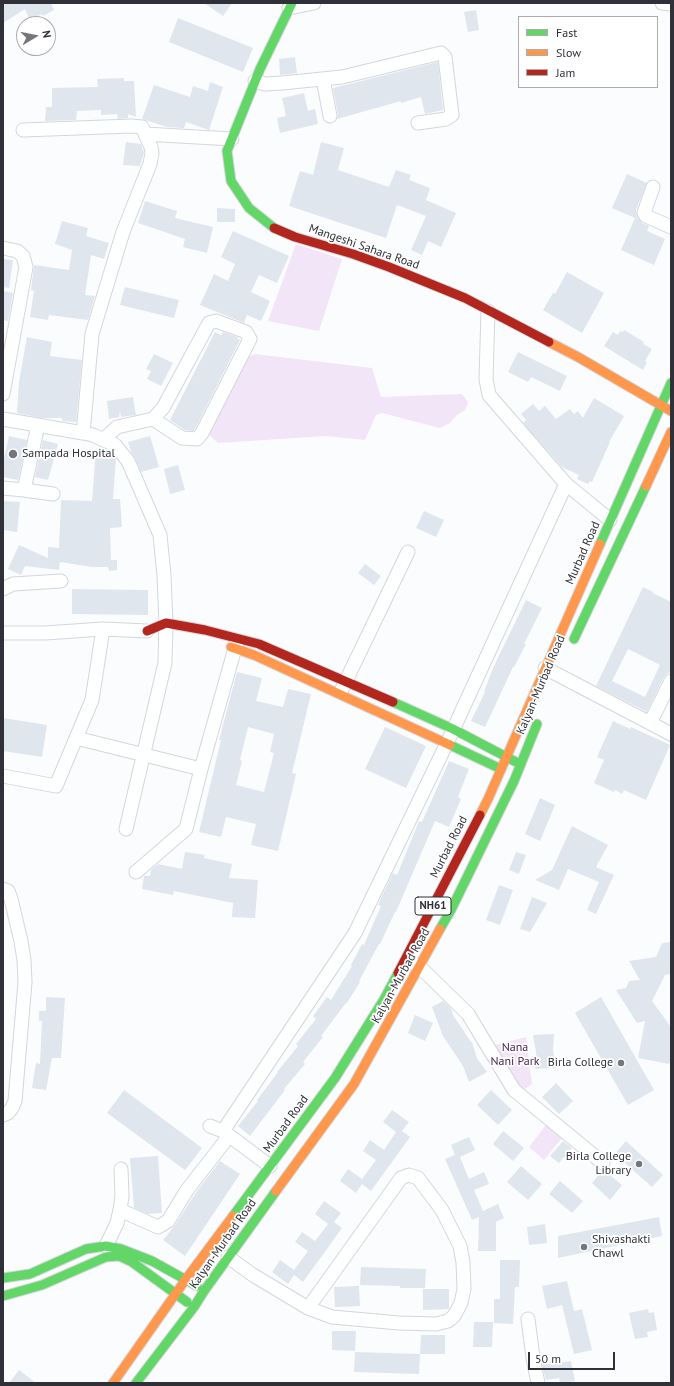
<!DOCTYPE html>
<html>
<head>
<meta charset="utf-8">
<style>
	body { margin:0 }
	#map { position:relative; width:674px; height:1386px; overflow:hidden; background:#fbfcfe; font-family:"PT Sans",sans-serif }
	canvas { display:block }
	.frame { position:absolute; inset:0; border:4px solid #2f3038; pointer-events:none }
	.legend { position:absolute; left:518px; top:16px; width:140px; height:72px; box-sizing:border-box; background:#fff; border:1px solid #acacaf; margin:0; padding:5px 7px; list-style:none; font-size:12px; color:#2f3038 }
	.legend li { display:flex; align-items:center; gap:8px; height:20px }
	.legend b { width:20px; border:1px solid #acacaf }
	.north { position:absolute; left:16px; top:16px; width:40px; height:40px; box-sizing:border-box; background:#fff; border:1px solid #acacaf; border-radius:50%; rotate:80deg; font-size:11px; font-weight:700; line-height:16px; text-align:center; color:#2f3038 }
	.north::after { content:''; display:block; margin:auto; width:14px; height:18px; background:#76777d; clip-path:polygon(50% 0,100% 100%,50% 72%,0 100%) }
	.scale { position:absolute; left:528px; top:1352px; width:87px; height:18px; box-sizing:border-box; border:2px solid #2f3038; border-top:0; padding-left:5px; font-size:12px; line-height:14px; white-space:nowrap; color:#2f3038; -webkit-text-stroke:3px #fff; paint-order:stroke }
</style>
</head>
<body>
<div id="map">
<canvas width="674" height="1386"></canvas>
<div class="frame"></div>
<ul class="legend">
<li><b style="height:5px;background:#63d668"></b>Fast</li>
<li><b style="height:5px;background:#ff974d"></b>Slow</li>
<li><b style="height:5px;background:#b3261e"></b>Jam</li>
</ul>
<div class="north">N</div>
<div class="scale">50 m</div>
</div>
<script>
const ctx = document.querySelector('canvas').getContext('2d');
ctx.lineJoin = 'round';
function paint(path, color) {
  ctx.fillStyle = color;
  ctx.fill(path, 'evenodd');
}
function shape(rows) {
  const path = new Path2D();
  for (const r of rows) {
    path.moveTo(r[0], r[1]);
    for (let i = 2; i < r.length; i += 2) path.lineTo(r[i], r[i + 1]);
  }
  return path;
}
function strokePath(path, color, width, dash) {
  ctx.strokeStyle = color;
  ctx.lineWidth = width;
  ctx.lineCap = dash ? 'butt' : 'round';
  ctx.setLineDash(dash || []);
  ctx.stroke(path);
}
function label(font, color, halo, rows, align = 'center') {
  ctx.font = font + ' "PT Sans",sans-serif';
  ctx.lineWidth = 3.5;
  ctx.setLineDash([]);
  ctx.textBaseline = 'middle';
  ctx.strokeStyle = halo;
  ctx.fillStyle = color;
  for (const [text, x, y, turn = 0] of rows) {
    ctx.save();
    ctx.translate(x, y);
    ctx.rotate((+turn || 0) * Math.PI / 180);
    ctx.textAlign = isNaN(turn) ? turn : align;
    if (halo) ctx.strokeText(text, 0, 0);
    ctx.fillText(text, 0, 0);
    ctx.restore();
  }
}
paint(shape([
	[296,244,342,259,319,331,268,321],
	[255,354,372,368,381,397,462,394,468,402,465,410,457,415,450,423,440,428,382,413,376,415,365,440,326,436,218,443,206,432,243,359],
	[526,1037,532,1084,522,1091,513,1078,495,1045],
	[546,1125,562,1138,544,1160,529,1147]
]), '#f2e5f7');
paint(shape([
	[3,3,51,3,54,10,43,16,42,14,30,20,25,9,3,23],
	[204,3,232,3,223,16],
	[476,10,479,30,468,32,464,12],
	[178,18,253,48,243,72,169,42],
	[295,57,297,73,280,75,279,59],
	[438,62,443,110,425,114,421,97,401,103,401,101,337,119,338,115,333,88],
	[124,78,124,81,134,81,136,117,128,114,128,118,118,119,117,114,101,115,101,110,77,111,76,120,45,121,46,107,52,107,52,88,98,87,97,79],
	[210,82,223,87,209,130,186,122,184,128,167,127,142,119,154,85,190,97,193,86,208,91],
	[304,93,308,111,315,109,318,124,280,133,277,118,286,116,282,98],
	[126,142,141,144,144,153,140,166,123,165],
	[321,142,344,148,338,170,389,187,396,170,411,175,409,180,430,188,426,200,456,213,441,247,428,241,422,255,411,250,426,216,397,205,386,238,289,206,300,171,313,175],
	[627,174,647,183,636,210,637,217,642,223,649,226,647,231,665,239,654,265,621,250,635,218,612,208],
	[145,201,177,211,175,218,213,227,207,253,183,247,185,239,138,223],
	[217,208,235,209,235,222,217,222],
	[62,221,88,228,86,236,109,243,104,259,91,255,85,295,95,296,88,320,49,315,48,320,30,317,34,291,31,290,34,265,69,270,72,250,55,244],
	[233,231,289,256,277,283,259,275,251,292,270,301,261,321,247,315,244,323,200,305,214,274,228,281,235,264,221,257],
	[3,259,13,260,9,288,3,287],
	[567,272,604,293,582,333,543,310,553,293,555,294],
	[125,287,179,300,174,318,120,305],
	[3,291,13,293,8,321,3,320],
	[624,330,644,342,643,344,652,349,645,361,647,362,643,370,604,346,613,332,618,335,620,331,623,332],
	[215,332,221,335,223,332,237,337,237,338,240,340,195,429,193,431,185,430,170,420],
	[27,337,52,342,50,356,82,360,76,422,62,421,62,418,42,418,17,413,19,382],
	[518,352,567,376,560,391,531,377,528,382,508,372],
	[154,354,173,363,161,386,147,379,151,371,146,369],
	[133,397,136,415,121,417,120,411,119,417,109,419,107,401],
	[594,398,624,416,609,442,610,442,592,482,590,481,588,484,577,479,579,475,562,467,523,423,526,420,521,414,533,404,539,411,545,406,556,419,570,409,574,414,578,411,583,418],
	[9,436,27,440,18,480,3,477,3,463],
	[150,436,159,467,141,472,135,458,131,452,128,442],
	[43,440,58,444,48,480,35,477],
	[96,449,110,452,116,459,113,499,120,499,122,527,110,528,111,560,117,560,117,570,109,571,108,567,92,567,60,562,59,570,25,566,21,575,8,569,19,545,48,558,48,547,59,548,61,500,92,501],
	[178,465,185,490,170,494,164,469],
	[3,501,20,502,17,532,3,530],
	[424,511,444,520,436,537,416,528],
	[365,564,381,576,374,585,358,573],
	[643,587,653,592,653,593,671,602,671,671,664,677,647,712,596,686],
	[628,649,660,665,645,697,612,681],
	[72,589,148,590,148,615,72,614],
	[526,600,542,608,524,644,526,644,514,667,513,667,485,727,471,721,485,692,484,692,493,668],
	[237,672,262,678,256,701,283,707,288,689,311,694,292,773,296,774,278,851,251,845,256,824,226,817,221,837,199,832,221,740,219,740],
	[248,727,274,734,270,752,274,753,264,792,236,785,242,761,240,760],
	[3,718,47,725,42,757,3,751],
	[613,721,630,729,631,727,670,745,646,800,624,790,622,794,615,790,614,792,594,783,604,760,597,757],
	[385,727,426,746,406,788,365,769],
	[449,761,469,769,458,797,461,799,449,827,435,821,396,912,395,912,380,944,379,944,359,981,360,982,347,1003,346,1003,321,1036,323,1037,303,1062,305,1064,284,1089,285,1090,250,1136,238,1126,258,1101,257,1100,278,1072,277,1072,298,1046,296,1044,316,1019,313,1016,327,997,331,1000,352,966,351,965,362,944,364,945,381,906,378,905,382,896,393,873,397,875,419,821,422,822],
	[540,798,555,805,540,841,525,834],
	[572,826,608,845,596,867,614,875,596,914,587,910,599,882,568,869,559,890,535,880,552,870],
	[185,852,205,855,204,858,232,864,229,878,258,880,255,918,232,917,233,903,174,891,173,895,142,889,144,876,150,876,151,870,158,864,182,869],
	[516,852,526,855,519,874,509,870],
	[499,885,513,890,500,925,486,920],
	[532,897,547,903,530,932,520,929],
	[671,942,671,974,665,975,652,1001,671,1027,671,1058,669,1064,638,1058,645,1021,637,1023,616,990,626,988,629,981,640,980,629,961,656,957,662,943],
	[46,997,65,998,61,1058,52,1058,46,1090,32,1088,36,1063,40,1064,42,1021,39,1021,39,1011,46,1011],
	[601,997,654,1090,628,1105,575,1013],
	[443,1001,451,1008,453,1015,471,1042,472,1042,477,1058,487,1072,469,1082,463,1066,443,1036,432,1007],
	[415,1015,433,1023,425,1041,408,1033],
	[554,1034,553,1050,556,1068,535,1069,536,1052,533,1035],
	[556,1083,573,1101,559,1114,542,1097],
	[124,1090,202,1148,185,1170,107,1113],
	[491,1090,512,1110,498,1125,477,1105],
	[392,1110,409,1122,402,1131,410,1137,371,1191,362,1184,356,1193,340,1181,348,1169,362,1179,376,1160,363,1151,370,1140,384,1150,396,1132,383,1122],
	[503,1131,524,1148,513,1161,493,1144],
	[469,1137,475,1150,460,1157,469,1179,484,1172,489,1184,474,1190,483,1211,498,1204,504,1218,496,1222,496,1251,478,1251,479,1217,472,1220,445,1159,455,1155,451,1145],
	[563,1141,572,1148,559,1163,550,1156],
	[626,1141,663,1175,652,1187,615,1154],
	[158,1156,162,1213,148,1214,134,1208,130,1158],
	[220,1161,240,1174,185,1256,163,1240,175,1225,197,1191],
	[521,1166,542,1184,528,1200,507,1182],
	[602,1171,605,1171,622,1185,610,1200,592,1183],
	[560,1181,583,1201,572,1213,549,1194],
	[324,1201,341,1213,334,1222,342,1228,303,1282,294,1275,288,1284,272,1272,280,1260,294,1270,308,1251,295,1242,302,1232,315,1241,328,1224,315,1214],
	[659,1217,662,1236,558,1258,558,1236],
	[545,1224,547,1243,529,1245,527,1227],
	[500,1260,520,1260,519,1287,515,1287,513,1324,494,1323,494,1299,500,1299],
	[361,1267,426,1269,425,1288,400,1288,400,1286,360,1285],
	[567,1281,574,1311,582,1309,592,1350,574,1354,562,1305,547,1309,542,1286],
	[359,1286,360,1306,335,1307,334,1287],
	[423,1289,449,1289,449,1309,423,1310],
	[648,1309,649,1313,654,1312,657,1330,647,1332,648,1337,635,1339,629,1313],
	[474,1322,493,1322,492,1347,473,1347],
	[332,1331,356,1331,355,1351,332,1350],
	[421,1335,445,1335,445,1354,420,1354,419,1374,354,1372,355,1352,420,1354],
	[571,1361,575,1381,560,1383,559,1378,546,1380,542,1365],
	[19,1370,36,1383,9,1383]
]), '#e0e6ee');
const street = shape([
	[662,3,671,4],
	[289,8,314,3],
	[323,79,330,116],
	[255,81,265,84,282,83,342,77,441,53,445,57,452,115,446,119,418,123],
	[23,130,132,126,142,127,151,147,152,153,150,164,123,232,92,334,83,433],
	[145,134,232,139],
	[653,187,644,213,646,216,671,227],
	[3,248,17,251,23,256,26,267,3,394],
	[488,311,486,379,489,395,566,484,610,520],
	[3,419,83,433,93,435,115,445,128,461,160,535,164,575,166,623,165,663,126,829],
	[103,440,117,427,153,419,163,408,209,323,216,321,246,332,250,339,202,433,197,439,182,438,153,419],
	[3,488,24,490,38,425],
	[24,490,53,494],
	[3,589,13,584,61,581],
	[3,633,45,633,103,629,147,631],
	[545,668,671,734],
	[342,689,408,552],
	[650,723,671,681],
	[76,738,201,769],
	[3,776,56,786,92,700,103,629],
	[136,872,186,829,201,769,237,641],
	[3,889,8,891,11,899,21,941,24,960,25,982,15,1101,12,1108,8,1113,3,1115],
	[414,964,420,967,468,1014,514,1090,603,1163],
	[210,1126,223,1131,270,1166],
	[223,1131,355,933,447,743,566,484],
	[121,1169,122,1196,120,1210,158,1227,168,1221,187,1190,229,1136],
	[106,1246,117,1223,120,1210],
	[228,1257,253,1275,308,1308,332,1317,399,1323,436,1324,448,1321,454,1316,461,1303,464,1289,463,1262,460,1246,442,1210,418,1178,409,1175,401,1178,308,1308],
	[528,1319,533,1358,538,1383]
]);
const fast = shape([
	[274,228,249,208,231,181,227,151,260,69,292,3],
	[600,544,671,383],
	[574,639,646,486],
	[393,702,453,729,518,763],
	[450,745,501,769],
	[440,929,451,910,514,781,537,724],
	[233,1216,335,1078,383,1001,398,973],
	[3,1278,30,1274,86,1249,106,1246,121,1249,152,1261,197,1286],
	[3,1296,42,1285,106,1257,119,1256,132,1262,187,1302],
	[136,1383,194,1307,204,1291,276,1191]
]);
const slow = shape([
	[549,342,578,357,671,411],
	[646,486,671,432],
	[231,647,254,655,450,745],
	[480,815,488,799,600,544],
	[276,1191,354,1084,440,929],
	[113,1383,186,1279,233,1216]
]);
const jam = shape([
	[274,228,295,237,353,254,389,267,465,298,549,342],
	[147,631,166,623,205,630,259,644,393,702],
	[398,973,480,815]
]);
strokePath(street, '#d5d6dc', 15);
strokePath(fast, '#d5d6dc', 11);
strokePath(slow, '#d5d6dc', 11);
strokePath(jam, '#d5d6dc', 11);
strokePath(street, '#feffff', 13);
strokePath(fast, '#63d668', 9);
strokePath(slow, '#ff974d', 9);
strokePath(jam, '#b3261e', 9);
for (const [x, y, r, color] of [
	[13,454,5,"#76777d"],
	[621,1063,4,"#76777d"],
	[639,1164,4,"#76777d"],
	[584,1247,4,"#76777d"]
]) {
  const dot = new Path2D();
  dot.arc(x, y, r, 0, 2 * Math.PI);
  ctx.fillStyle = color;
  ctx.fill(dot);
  strokePath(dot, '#fff', 1.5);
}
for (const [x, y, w] of [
	[433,906,36]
]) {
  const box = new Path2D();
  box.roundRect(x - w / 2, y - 9, w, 18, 3);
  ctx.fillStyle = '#fff';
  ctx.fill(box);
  strokePath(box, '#2f3038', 1);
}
label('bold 11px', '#2f3038', null, [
	["NH61",433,906]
]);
label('12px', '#2f3038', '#fff', [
	["Mangeshi Sahara Road",364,247,19],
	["Murbad Road",583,553,-66],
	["Kalyan-Murbad Road",541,685,-67],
	["Murbad Road",449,847,-63],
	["Kalyan-Murbad Road",401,976,-61],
	["Murbad Road",286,1124,-54],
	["Kalyan-Murbad Road",223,1244,-55]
]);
label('12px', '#2f3038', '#fff', [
	["Sampada Hospital",22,454],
	["Birla College",613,1063,"right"],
	["Birla College",631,1157,"right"],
	["Library",631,1171,"right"],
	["Shivashakti",592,1240],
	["Chawl",592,1254]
], 'left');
label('12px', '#472150', '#fff', [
	["Nana",515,1048],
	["Nani Park",515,1062]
]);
</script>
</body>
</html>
